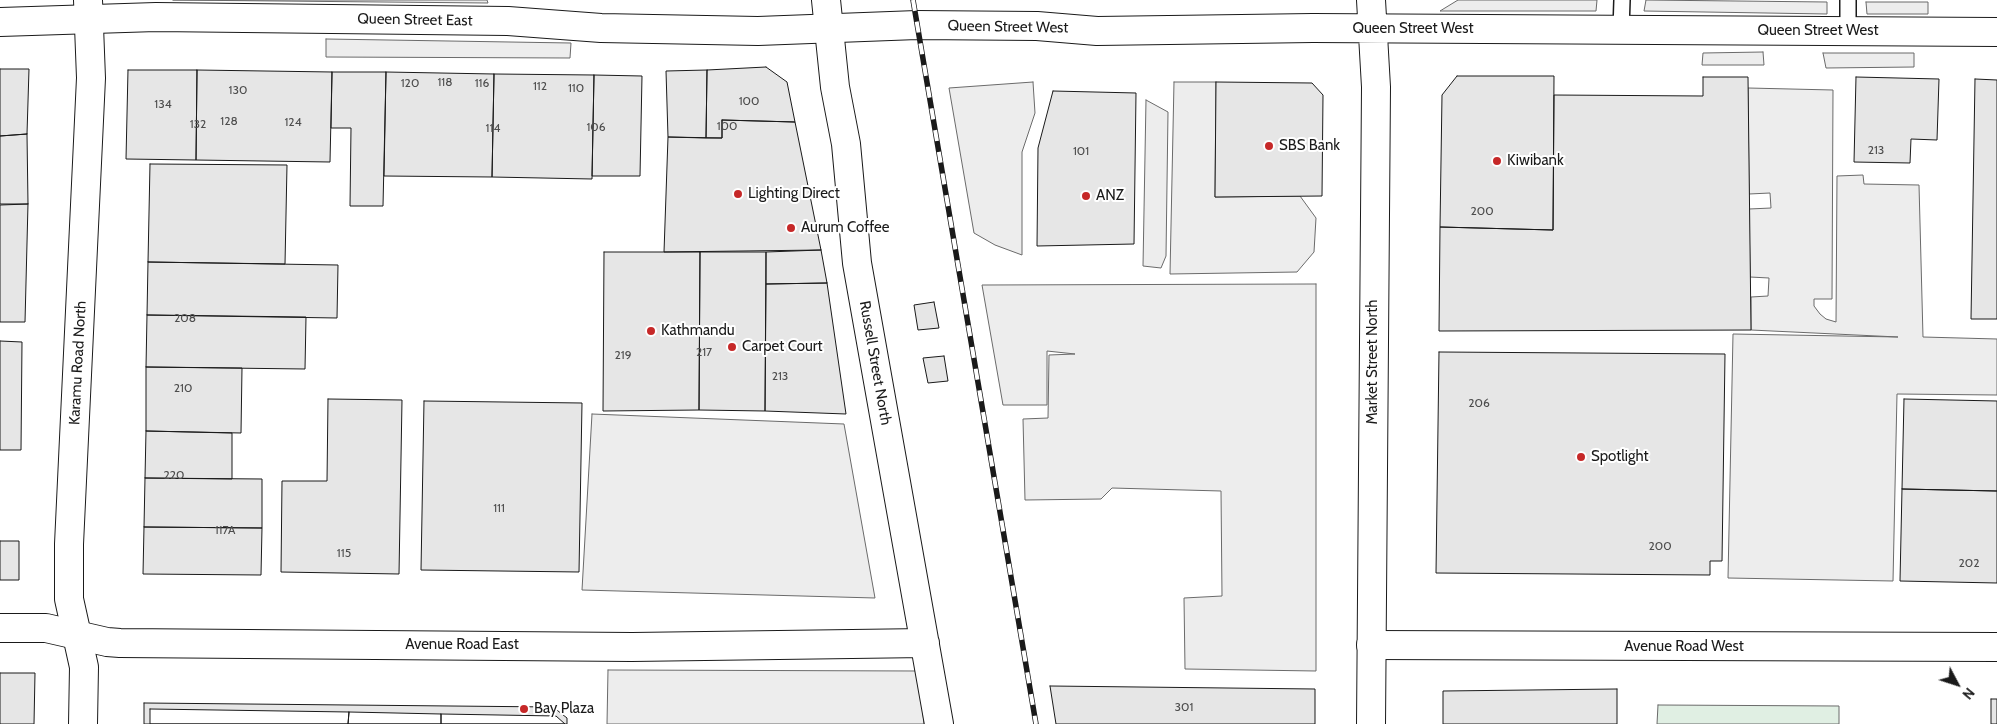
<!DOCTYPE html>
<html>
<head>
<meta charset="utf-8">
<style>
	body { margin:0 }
	#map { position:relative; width:1997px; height:724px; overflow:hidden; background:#fff; font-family:Cabin,sans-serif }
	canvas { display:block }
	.north { position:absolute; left:1932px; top:659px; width:50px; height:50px; -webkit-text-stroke:4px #fff; paint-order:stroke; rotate:130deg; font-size:14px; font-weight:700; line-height:20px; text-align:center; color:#1a1a1a }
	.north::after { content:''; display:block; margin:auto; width:18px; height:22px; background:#1a1a1a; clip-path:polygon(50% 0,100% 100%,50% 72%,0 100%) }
</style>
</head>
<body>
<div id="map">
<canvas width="1997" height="724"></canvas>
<div class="north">N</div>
</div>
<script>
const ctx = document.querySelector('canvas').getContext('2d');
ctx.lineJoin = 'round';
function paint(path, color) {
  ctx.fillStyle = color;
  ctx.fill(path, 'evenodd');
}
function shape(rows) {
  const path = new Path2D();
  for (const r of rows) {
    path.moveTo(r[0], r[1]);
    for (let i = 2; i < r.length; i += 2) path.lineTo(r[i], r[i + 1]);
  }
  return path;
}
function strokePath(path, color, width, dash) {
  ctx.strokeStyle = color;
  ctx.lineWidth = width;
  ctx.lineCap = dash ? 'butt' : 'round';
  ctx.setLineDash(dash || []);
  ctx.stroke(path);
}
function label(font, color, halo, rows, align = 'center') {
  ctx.font = font + ' Cabin,sans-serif';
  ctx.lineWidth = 4;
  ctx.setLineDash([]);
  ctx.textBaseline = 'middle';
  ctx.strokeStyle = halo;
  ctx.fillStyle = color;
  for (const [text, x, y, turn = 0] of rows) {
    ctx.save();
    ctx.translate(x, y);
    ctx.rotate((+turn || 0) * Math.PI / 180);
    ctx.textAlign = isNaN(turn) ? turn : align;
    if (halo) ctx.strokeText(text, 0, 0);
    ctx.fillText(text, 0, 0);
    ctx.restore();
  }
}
const green = shape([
	[1658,705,1839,706,1839,724,1657,724,1658,705]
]);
paint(green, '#e0efe3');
strokePath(green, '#6a6a6a', 1);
const parking = shape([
	[173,0,487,0,488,3,173,0],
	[1458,0,1597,0,1596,11,1440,11,1458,0],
	[1646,0,1827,2,1827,14,1644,11,1646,0],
	[1866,2,1928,2,1928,14,1867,14,1866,2],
	[326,39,571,43,570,58,326,57,326,39],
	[1763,52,1764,65,1702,65,1703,53,1763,52],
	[1823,53,1914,53,1914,67,1826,68,1823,53],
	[1033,82,1035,113,1022,152,1022,255,995,245,974,233,949,88,1033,82],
	[1174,82,1216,82,1215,197,1300,196,1316,218,1314,252,1297,272,1170,274,1174,82],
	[1748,88,1833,90,1832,299,1814,299,1814,306,1820,314,1826,319,1836,322,1837,176,1863,175,1864,184,1919,185,1923,337,1997,339,1997,395,1897,394,1893,581,1728,578,1733,334,1898,337,1751,330,1751,297,1768,296,1769,278,1750,277,1749,209,1771,208,1770,193,1749,194,1748,88],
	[1146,100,1168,112,1166,256,1161,268,1143,266,1146,100],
	[1316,284,1316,671,1185,669,1184,598,1222,596,1221,491,1112,488,1101,499,1025,500,1023,419,1048,418,1049,355,1075,354,1047,351,1047,405,1003,405,982,285,1316,284],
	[592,414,844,424,875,598,582,590,592,414],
	[608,670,919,671,924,724,607,724,608,670]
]);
paint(parking, '#ededed');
strokePath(parking, '#6a6a6a', 1);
const building = shape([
	[766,67,787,82,795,122,722,120,722,138,706,138,707,70,766,67],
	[0,69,29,69,27,134,0,136,0,69],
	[128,70,197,70,196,160,126,159,128,70],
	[197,70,332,72,330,162,196,160,197,70],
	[707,70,706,138,668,137,666,71,707,70],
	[332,72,386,72,383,206,350,206,351,128,331,128,332,72],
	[386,72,494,74,492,177,384,176,386,72],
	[494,74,594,75,592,179,492,177,494,74],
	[594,75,642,76,640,176,592,176,594,75],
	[1457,76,1554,76,1553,230,1440,227,1442,95,1457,76],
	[1703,77,1748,77,1751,330,1439,331,1440,227,1553,230,1554,95,1703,96,1703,77],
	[1856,77,1939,79,1937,140,1911,139,1910,163,1854,162,1856,77],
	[1975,79,1997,80,1997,319,1971,319,1975,79],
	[1216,82,1312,83,1323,95,1322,196,1215,197,1216,82],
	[1053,91,1136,93,1134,244,1037,246,1038,148,1053,91],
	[722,120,795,122,821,250,664,252,668,137,722,138,722,120],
	[27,134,28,204,0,204,0,136,27,134],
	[150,164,287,165,285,264,148,262,150,164],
	[28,204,25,322,0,322,0,205,28,204],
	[821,250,827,283,766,284,766,252,821,250],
	[604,252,700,252,699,410,603,411,604,252],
	[700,252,766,252,765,411,699,410,700,252],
	[148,262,338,265,337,318,147,315,148,262],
	[827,283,846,414,765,411,766,284,827,283],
	[934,302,939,328,918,330,914,305,934,302],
	[147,315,306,317,305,369,146,367,147,315],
	[0,341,22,342,21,450,0,450,0,341],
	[1439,352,1725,354,1722,561,1710,561,1710,575,1436,573,1439,352],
	[944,356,948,381,928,383,923,358,944,356],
	[146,367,242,368,241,433,146,431,146,367],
	[328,399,402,400,399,574,281,572,282,481,327,481,328,399],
	[1904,399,1997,401,1997,491,1902,489,1904,399],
	[424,401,582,403,579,572,421,570,424,401],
	[146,431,232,433,232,479,145,478,146,431],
	[145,478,262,479,262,528,144,527,145,478],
	[1902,489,1997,491,1997,583,1900,581,1902,489],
	[144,527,262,528,261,575,143,574,144,527],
	[0,541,19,541,19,580,0,580,0,541],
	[0,673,35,673,34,724,0,724,0,673],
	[1050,686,1315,689,1315,724,1056,724,1050,686],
	[1617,689,1617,724,1443,724,1443,691,1617,689],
	[1991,699,1997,699,1997,724,1991,724,1991,699],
	[144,703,553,707,567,718,567,724,144,724,144,703],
	[150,709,349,712,348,724,150,724,150,709],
	[349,712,441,714,441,724,348,724,349,712],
	[441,714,556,716,565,724,441,724,441,714]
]);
paint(building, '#e6e6e6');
strokePath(building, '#1a1a1a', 1);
const service = shape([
	[1621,30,1622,0],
	[1848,32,1848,0]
]);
const minor = shape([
	[826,0,835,87,846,144,857,263,939,724],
	[0,628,46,628,107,642,120,643,632,647,925,643],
	[1371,645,1997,647]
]);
const tertiary = shape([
	[1371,0,1376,87,1371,724],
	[0,22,156,17,508,21,601,28,758,31,917,25,1037,26,1097,31,1313,28,1997,32]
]);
const secondary = shape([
	[83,724,84,667,69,599,69,544,91,78,88,0]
]);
strokePath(service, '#1a1a1a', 18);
strokePath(minor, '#1a1a1a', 30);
strokePath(tertiary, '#1a1a1a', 30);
strokePath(secondary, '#1a1a1a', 30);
strokePath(service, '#fff', 15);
strokePath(minor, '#fff', 28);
strokePath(tertiary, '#fff', 28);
strokePath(secondary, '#fff', 28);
const rail = shape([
	[913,0,1036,724]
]);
strokePath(rail, '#1a1a1a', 5.5);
strokePath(rail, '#fff', 4, [11]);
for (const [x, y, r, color] of [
	[1269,146,5,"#c62828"],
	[1497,161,5,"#c62828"],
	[738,194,5,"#c62828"],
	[1086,196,5,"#c62828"],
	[791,228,5,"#c62828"],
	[651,331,5,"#c62828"],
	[732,347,5,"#c62828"],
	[1581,457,5,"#c62828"],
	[524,709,5,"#c62828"]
]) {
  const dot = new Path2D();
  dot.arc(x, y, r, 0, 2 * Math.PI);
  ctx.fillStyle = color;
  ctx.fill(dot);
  strokePath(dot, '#fff', 2);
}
label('12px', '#4d4d4d', null, [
	["118",445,82],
	["120",410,83],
	["116",482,83],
	["112",540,86],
	["110",576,88],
	["130",238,90],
	["100",749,101],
	["134",163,104],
	["128",229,121],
	["124",293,122],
	["132",198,124],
	["100",727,126],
	["106",596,127],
	["114",493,128],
	["213",1876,150],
	["101",1081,151],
	["200",1482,211],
	["208",185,318],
	["217",704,352],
	["219",623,355],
	["213",780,376],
	["210",183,388],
	["206",1479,403],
	["220",174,475],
	["111",499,508],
	["117A",225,530],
	["200",1660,546],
	["115",344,553],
	["202",1969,563],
	["301",1184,707]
]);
label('15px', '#1a1a1a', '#fff', [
	["Queen Street East",415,20,1],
	["Queen Street West",1008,27,1],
	["Queen Street West",1413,29],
	["Queen Street West",1818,31],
	["Market Street North",1373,362,-90],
	["Karamu Road North",78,363,-87],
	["Russell Street North",875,363,80],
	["Avenue Road East",462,645],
	["Avenue Road West",1684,647]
]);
label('15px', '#1a1a1a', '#fff', [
	["SBS Bank",1279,146],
	["Kiwibank",1507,161],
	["Lighting Direct",748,194],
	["ANZ",1096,196],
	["Aurum Coffee",801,228],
	["Kathmandu",661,331],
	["Carpet Court",742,347],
	["Spotlight",1591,457],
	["Bay Plaza",534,709]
], 'left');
</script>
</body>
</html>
